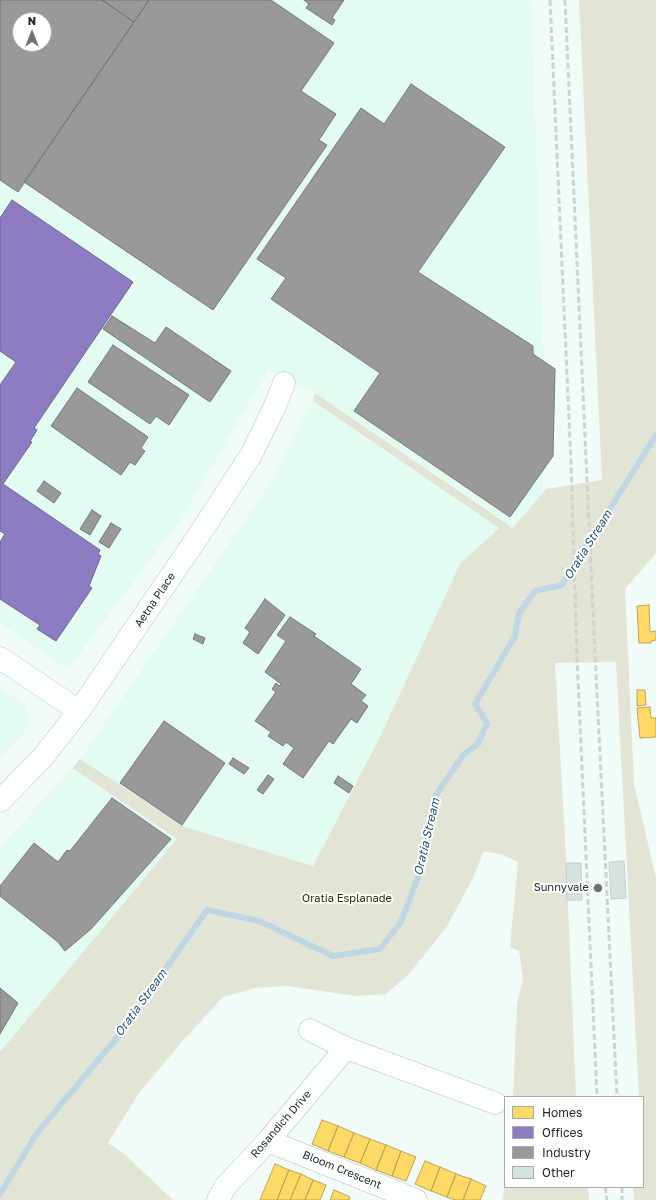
<!DOCTYPE html>
<html>
<head>
<meta charset="utf-8">
<style>
	body { margin:0 }
	#map { position:relative; width:656px; height:1200px; overflow:hidden; background:#f1fbf7; font-family:"Golos Text",sans-serif }
	canvas { display:block }
	.legend { position:absolute; left:504px; top:1096px; width:140px; height:92px; box-sizing:border-box; background:#fff; border:1px solid #a6aba9; margin:0; padding:5px 7px; list-style:none; font-size:12px; color:#212c28 }
	.legend li { display:flex; align-items:center; gap:8px; height:20px }
	.legend b { width:20px; border:1px solid #a6aba9 }
	.north { position:absolute; left:12px; top:12px; width:40px; height:40px; box-sizing:border-box; background:#fff; border:1px solid #a6aba9; border-radius:50%; rotate:0deg; font-size:11px; font-weight:700; line-height:16px; text-align:center; color:#212c28 }
	.north::after { content:''; display:block; margin:auto; width:14px; height:18px; background:#6a7470; clip-path:polygon(50% 0,100% 100%,50% 72%,0 100%) }
</style>
</head>
<body>
<div id="map">
<canvas width="656" height="1200"></canvas>
<ul class="legend">
<li><b style="height:11px;background:#ffd966"></b>Homes</li>
<li><b style="height:11px;background:#8e7cc3"></b>Offices</li>
<li><b style="height:11px;background:#999"></b>Industry</li>
<li><b style="height:11px;background:#d5e2e0"></b>Other</li>
</ul>
<div class="north">N</div>
</div>
<script>
const ctx = document.querySelector('canvas').getContext('2d');
ctx.lineJoin = 'round';
function paint(path, color) {
  ctx.fillStyle = color;
  ctx.fill(path, 'evenodd');
}
function shape(rows) {
  const path = new Path2D();
  for (const r of rows) {
    path.moveTo(r[0], r[1]);
    for (let i = 2; i < r.length; i += 2) path.lineTo(r[i], r[i + 1]);
  }
  return path;
}
function strokePath(path, color, width, dash) {
  ctx.strokeStyle = color;
  ctx.lineWidth = width;
  ctx.lineCap = dash ? 'butt' : 'round';
  ctx.setLineDash(dash || []);
  ctx.stroke(path);
}
function label(font, color, halo, rows, align = 'center') {
  ctx.font = font + ' "Golos Text",sans-serif';
  ctx.lineWidth = 4;
  ctx.setLineDash([]);
  ctx.textBaseline = 'middle';
  ctx.strokeStyle = halo;
  ctx.fillStyle = color;
  for (const [text, x, y, turn = 0] of rows) {
    ctx.save();
    ctx.translate(x, y);
    ctx.rotate((+turn || 0) * Math.PI / 180);
    ctx.textAlign = isNaN(turn) ? turn : align;
    if (halo) ctx.strokeText(text, 0, 0);
    ctx.fillText(text, 0, 0);
    ctx.restore();
  }
}
paint(shape([
	[0,0,531,0,544,370,542,499,515,536,510,526,315,393,268,370,182,518,68,669,0,623],
	[20,20,44,20,44,44,20,44],
	[313,401,500,528,482,546,313,866,185,827,80,759,266,490],
	[0,688,26,706,29,726,0,759],
	[72,768,177,839,0,1052,0,847]
]), '#e2fcf2');
paint(shape([
	[579,0,656,0,656,553,625,589,634,784,656,878,656,1200,634,1200,633,1187,643,1187,643,1097,639,1097,616,662,555,663,566,857,576,1097,513,1097,517,1004,523,979,519,951,510,947,518,862,503,855,484,851,472,880,446,928,409,974,386,994,356,996,288,986,255,988,223,997,179,1045,139,1093,108,1143,123,1153,173,1200,0,1200,0,1052,177,839,72,768,80,759,185,827,313,866,381,735,460,564,499,528,313,401,315,393,510,526,512,529,546,489,602,480],
	[505,1180,505,1187,588,1187,589,1200,503,1200]
]), '#e2e5d5');
const homes = shape([
	[649,605,650,632,656,631,656,640,651,641,651,643,639,643,637,606,649,605],
	[637,690,645,690,646,705,637,706,637,690],
	[650,707,651,718,656,718,656,737,640,738,637,708,650,707],
	[322,1120,338,1126,328,1151,312,1144,322,1120],
	[338,1126,354,1133,344,1157,328,1151,338,1126],
	[354,1133,370,1139,360,1163,344,1157,354,1133],
	[370,1139,386,1145,376,1170,360,1163,370,1139],
	[386,1145,401,1151,392,1176,376,1170,386,1145],
	[401,1151,416,1157,406,1181,392,1176,401,1151],
	[425,1161,440,1167,431,1191,415,1184,425,1161],
	[275,1164,289,1170,277,1200,260,1200,275,1164],
	[440,1167,456,1174,447,1197,431,1191,440,1167],
	[289,1170,301,1174,290,1200,277,1200,289,1170],
	[301,1174,313,1180,305,1200,290,1200,301,1174],
	[456,1174,471,1179,463,1200,455,1200,447,1197,456,1174],
	[471,1179,486,1186,480,1200,463,1200,471,1179],
	[313,1180,326,1185,320,1200,305,1200,313,1180],
	[334,1190,350,1197,349,1200,330,1200,334,1190]
]);
paint(homes, '#ffd966');
strokePath(homes, '#bca553', 1);
const offices = shape([
	[12,200,133,282,34,428,37,430,30,441,32,442,3,484,100,550,98,554,101,556,89,586,92,588,56,641,37,629,40,625,0,599,0,542,5,534,0,531,0,385,16,362,0,351,0,218,12,200]
]);
paint(offices, '#8e7cc3');
strokePath(offices, '#6d6494', 1);
const industry = shape([
	[0,0,102,0,134,22,18,192,0,180,0,0],
	[20,20,44,20,44,44,20,44,20,20],
	[102,0,149,0,134,22,102,0],
	[149,0,271,0,334,43,301,91,336,114,319,140,327,145,213,310,24,182,149,0],
	[304,0,344,0,332,18,335,20,332,25,306,8,309,4,304,0],
	[411,84,505,147,418,272,533,346,533,354,555,369,553,456,510,517,354,411,380,373,271,299,286,278,257,259,361,108,384,124,411,84],
	[112,316,155,343,166,327,231,371,210,402,103,329,112,316],
	[113,345,189,395,169,425,156,416,150,424,88,382,113,345],
	[77,388,148,437,141,448,145,451,135,465,130,462,121,475,51,426,77,388],
	[44,481,61,493,54,503,37,491,44,481],
	[92,510,101,516,90,535,80,529,92,510],
	[111,523,121,529,109,548,99,542,111,523],
	[265,599,285,615,258,654,243,643,250,632,245,628,265,599],
	[290,617,316,634,314,636,361,669,351,684,366,695,361,701,368,706,357,723,351,719,333,744,329,741,303,778,283,764,294,748,286,742,283,746,268,736,271,732,255,721,276,692,272,689,276,683,279,686,281,684,265,672,286,641,277,635,290,617],
	[195,634,205,638,203,644,193,639,195,634],
	[164,721,225,763,182,825,120,783,164,721],
	[233,758,249,768,244,774,229,764,233,758],
	[268,775,274,779,263,794,257,790,268,775],
	[338,776,353,786,349,793,334,783,338,776],
	[112,798,171,839,91,929,65,951,58,942,0,896,0,886,34,843,58,862,67,850,70,851,112,798],
	[0,988,18,1003,0,1034,0,988]
]);
paint(industry, '#999');
strokePath(industry, '#757877', 1);
strokePath(shape([
	[0,1194,37,1133,120,1034,207,910,259,921,333,956,380,949,401,922,420,872,436,795,463,755,478,744,487,723,475,704,515,636,519,613,535,591,562,585,656,435]
]), '#bed7e3', 6);
const building = shape([
	[624,861,626,898,611,899,609,862,624,861],
	[566,863,581,863,582,900,567,900,566,863]
]);
paint(building, '#d5e2e0');
strokePath(building, '#c3cecd', 1);
const minor = shape([
	[0,658,79,711],
	[0,801,43,757,79,711,199,535,251,455,276,404,284,383],
	[310,1030,346,1048,495,1103],
	[268,1141,416,1200],
	[218,1200,225,1187,268,1141,346,1048]
]);
strokePath(minor, '#b8c2be', 23);
strokePath(minor, '#fdfefe', 22);
strokePath(shape([
	[550,0,571,463,577,658,597,1097],
	[565,0,595,654,617,1097],
	[605,1187,607,1200],
	[622,1187,622,1200]
]), '#cfd2d1', 3, [6, 3]);
for (const [x, y, r, color] of [
	[598,888,5,"#6a7470"]
]) {
  const dot = new Path2D();
  dot.arc(x, y, r, 0, 2 * Math.PI);
  ctx.fillStyle = color;
  ctx.fill(dot);
  strokePath(dot, '#fff', 1.5);
}
label('11px', '#212c28', '#fff', [
	["Aetna Place",155,600,-56],
	["Rosandich Drive",281,1124,-49],
	["Bloom Crescent",342,1170,22]
]);
label('11px', '#212c28', '#fff', [
	["Sunnyvale",589,888]
], 'right');
label('11px', '#2f2c03', '#fff', [
	["Oratia Esplanade",347,899]
]);
label('italic 12px', '#235774', '#fff', [
	["Oratia Stream",588,545,-58],
	["Oratia Stream",427,837,-77],
	["Oratia Stream",141,1003,-54]
]);
</script>
</body>
</html>
